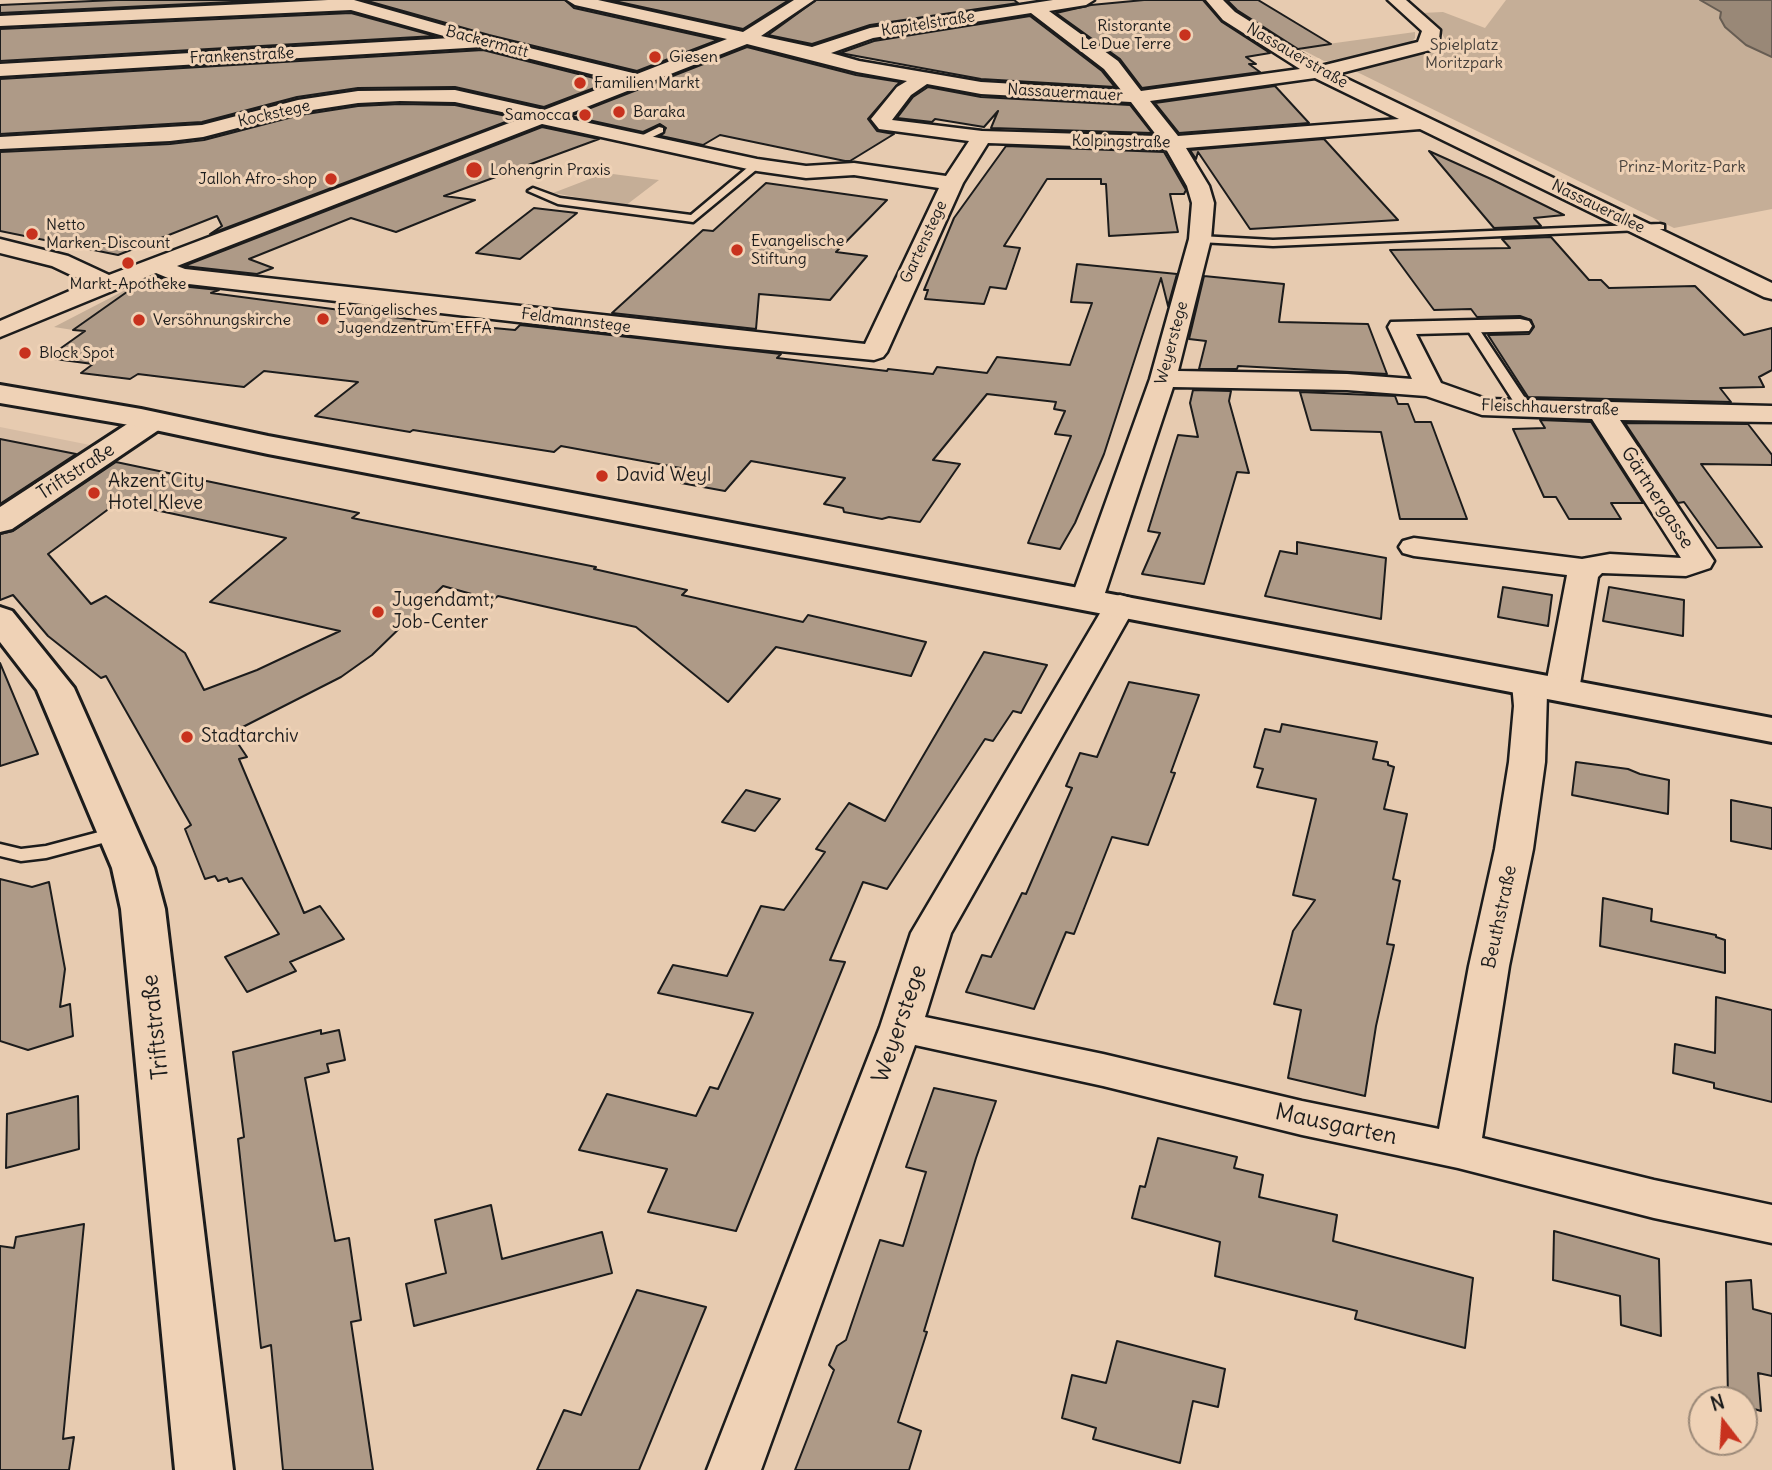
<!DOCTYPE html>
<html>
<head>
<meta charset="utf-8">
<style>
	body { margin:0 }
	#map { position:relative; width:1772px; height:1470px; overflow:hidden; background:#e7cbb0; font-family:Delius,sans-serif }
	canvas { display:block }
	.north { position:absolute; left:1688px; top:1386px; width:70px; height:70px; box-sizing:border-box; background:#efd2b6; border:2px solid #9b8978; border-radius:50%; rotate:343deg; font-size:19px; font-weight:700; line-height:28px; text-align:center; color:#1c1c1c }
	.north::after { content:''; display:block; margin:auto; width:24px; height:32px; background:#c8321e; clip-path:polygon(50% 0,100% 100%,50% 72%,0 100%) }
</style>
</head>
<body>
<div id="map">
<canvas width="1772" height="1470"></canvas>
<div class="north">N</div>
</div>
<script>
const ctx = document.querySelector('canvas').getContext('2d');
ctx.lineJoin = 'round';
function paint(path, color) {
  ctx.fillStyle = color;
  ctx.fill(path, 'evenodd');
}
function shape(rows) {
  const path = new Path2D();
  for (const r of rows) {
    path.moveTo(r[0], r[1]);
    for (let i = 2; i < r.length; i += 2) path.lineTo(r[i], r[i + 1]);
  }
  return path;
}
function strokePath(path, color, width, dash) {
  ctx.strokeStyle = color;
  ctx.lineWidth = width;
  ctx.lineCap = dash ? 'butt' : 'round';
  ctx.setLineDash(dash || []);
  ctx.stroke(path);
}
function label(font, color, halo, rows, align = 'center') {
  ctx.font = font + ' Delius,sans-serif';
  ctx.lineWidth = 6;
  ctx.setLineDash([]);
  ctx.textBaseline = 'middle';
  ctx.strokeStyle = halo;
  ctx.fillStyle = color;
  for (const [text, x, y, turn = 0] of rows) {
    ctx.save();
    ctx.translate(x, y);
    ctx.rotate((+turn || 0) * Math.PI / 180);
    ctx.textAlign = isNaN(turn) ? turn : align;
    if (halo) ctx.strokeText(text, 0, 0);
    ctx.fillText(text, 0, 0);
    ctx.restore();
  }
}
paint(shape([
	[0,427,90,445,0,505]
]), '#d6bca4');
paint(shape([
	[1506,0,1700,0,1722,12,1746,45,1772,57,1772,209,1674,228,1355,71,1430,52,1441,46,1445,39,1441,32,1421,13,1443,12,1485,28],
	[1415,32,1415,38,1409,44,1336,62,1324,61,1299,48],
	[605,173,659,180,625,206,553,193],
	[160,278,201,283,189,291,110,309,103,308,73,330,54,327,137,284]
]), '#c5ae97');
const water = shape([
	[1700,0,1772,0,1772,57,1746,45,1725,27,1720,18,1721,12,1700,0]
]);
paint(water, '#987');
strokePath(water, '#675d53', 2);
const building = shape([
	[116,0,274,0,0,13,0,5,116,0],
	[364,0,565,0,574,8,718,40,637,71,489,35,364,0],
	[610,0,789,0,743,29,610,0],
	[816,0,1014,0,1018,3,870,25,812,44,768,35,816,0],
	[1144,0,1203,0,1222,22,1270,53,1246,57,1256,64,1249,64,1260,72,1142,88,1120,59,1056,13,1091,5,1144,0],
	[1227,0,1258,0,1331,44,1298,49,1237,10,1227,0],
	[351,13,435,36,0,61,0,29,351,13],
	[1030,16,1102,71,1115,87,981,79,840,53,874,41,1030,16],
	[747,47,856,75,900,82,868,119,877,131,894,134,850,161,845,161,720,135,703,145,661,136,666,128,660,124,643,132,570,116,747,47],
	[483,50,610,82,544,107,455,87,358,88,297,97,202,122,0,134,0,79,483,50],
	[1275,86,1309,123,1179,133,1155,103,1275,86],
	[928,87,981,97,1130,105,1152,133,991,128,998,111,984,127,935,119,932,122,897,118,913,97,928,87],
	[400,104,455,105,516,118,210,234,222,226,217,216,118,255,0,231,0,152,170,144,204,140,300,115,358,106,400,104],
	[542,127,599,139,444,196,475,200,396,232,351,218,249,259,273,268,257,274,184,266,542,127],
	[1324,139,1398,220,1250,229,1198,152,1196,159,1190,150,1324,139],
	[1006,146,1164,152,1186,190,1184,194,1170,194,1178,232,1109,236,1106,184,1101,184,1101,179,1047,179,1004,246,1020,248,1006,289,990,287,984,304,925,299,928,290,924,290,954,218,1006,146],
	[1429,151,1491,179,1564,215,1534,218,1541,226,1494,228,1429,151],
	[766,183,887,200,836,252,867,256,830,300,759,294,756,329,612,313,703,230,713,231,766,183],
	[534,208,577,213,520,259,476,253,534,208],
	[1551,237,1589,280,1601,280,1609,288,1695,286,1744,335,1772,328,1772,370,1759,377,1764,387,1720,388,1731,402,1528,397,1488,335,1529,334,1534,327,1531,320,1520,316,1477,317,1471,309,1434,310,1390,250,1510,248,1502,239,1551,237],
	[1077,264,1177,274,1168,306,1161,278,1104,454,1075,523,1060,549,1028,543,1071,436,1055,434,1065,411,1054,409,1056,402,987,394,933,460,960,464,920,522,889,517,882,519,844,512,843,508,824,504,845,478,751,461,725,491,681,483,688,475,682,474,686,469,561,446,554,452,413,430,410,432,315,416,358,382,264,371,244,387,138,374,130,379,81,373,93,364,47,358,85,331,73,330,141,282,156,276,180,286,219,290,211,293,439,323,515,330,520,325,781,354,777,358,887,371,888,369,933,374,937,367,987,373,997,357,1070,365,1092,303,1071,302,1077,264],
	[1204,276,1284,284,1279,322,1368,324,1387,374,1238,366,1237,369,1199,369,1206,341,1189,339,1204,276],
	[1193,390,1231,391,1229,401,1249,473,1237,472,1204,584,1142,574,1160,533,1148,531,1178,435,1198,437,1190,403,1193,390],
	[1300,392,1395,396,1398,404,1408,404,1415,422,1431,422,1467,519,1400,519,1381,432,1311,430,1300,392],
	[1540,420,1591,422,1643,503,1611,503,1621,519,1569,519,1556,497,1544,497,1513,429,1545,428,1540,420],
	[1625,423,1748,424,1772,455,1772,465,1701,464,1762,547,1717,548,1684,502,1678,503,1625,423],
	[0,439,76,454,0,504,0,439],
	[116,462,359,513,352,518,596,567,594,569,687,590,682,595,803,622,808,615,926,642,911,676,776,647,728,702,636,627,498,596,493,600,443,586,372,655,341,677,231,733,247,757,239,759,304,913,320,906,344,939,290,962,296,971,247,992,225,957,279,934,242,878,229,882,227,878,218,881,215,876,205,879,185,829,191,825,106,676,101,678,48,636,13,595,0,600,0,534,13,531,116,462],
	[118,502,286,538,210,602,340,631,257,670,204,690,185,653,106,596,91,604,48,554,118,502],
	[1297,542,1386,558,1381,619,1265,596,1280,551,1297,554,1297,542],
	[1503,587,1552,595,1548,626,1498,617,1503,587],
	[1609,587,1684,600,1683,636,1603,621,1609,587],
	[984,652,1047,665,1021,713,1013,711,993,741,985,739,887,889,863,882,830,960,845,962,736,1231,648,1212,667,1169,579,1150,607,1094,696,1116,710,1087,718,1089,753,1013,658,993,673,965,727,976,761,906,784,910,825,852,816,849,849,803,885,821,984,652],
	[0,663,38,754,0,766,0,663],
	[1129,682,1199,695,1171,772,1175,773,1148,845,1112,837,1074,934,1066,932,1034,1009,966,992,982,955,991,957,1022,893,1026,894,1072,788,1066,786,1080,753,1097,757,1129,682],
	[1282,724,1377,742,1373,759,1388,762,1388,765,1394,767,1384,809,1407,814,1393,879,1400,881,1387,944,1394,945,1376,1026,1365,1096,1288,1078,1301,1010,1274,1004,1293,931,1315,900,1293,895,1316,799,1257,787,1263,769,1254,767,1265,729,1280,732,1282,724],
	[1576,762,1628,769,1640,774,1669,780,1668,814,1572,795,1576,762],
	[746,790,780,799,755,831,722,822,746,790],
	[1731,800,1772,808,1772,849,1731,841,1731,800],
	[0,879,32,887,49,882,65,969,60,1007,70,1004,73,1036,28,1050,0,1041,0,879],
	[1603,898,1652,909,1651,921,1716,935,1716,937,1725,940,1725,973,1600,946,1603,898],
	[1716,997,1772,1010,1772,1102,1714,1088,1714,1083,1673,1073,1675,1044,1715,1053,1716,997],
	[321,1030,321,1034,339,1030,345,1060,327,1064,329,1072,305,1078,335,1241,349,1238,361,1320,351,1322,373,1470,283,1470,271,1345,261,1348,238,1139,244,1137,233,1052,321,1030],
	[934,1088,996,1101,976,1158,924,1331,927,1332,898,1422,921,1431,909,1470,795,1470,834,1370,829,1365,837,1346,846,1340,880,1240,903,1246,926,1172,906,1167,934,1088],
	[78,1096,79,1149,6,1168,7,1114,78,1096],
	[1158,1138,1237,1157,1234,1168,1263,1175,1259,1197,1337,1215,1333,1241,1473,1278,1465,1348,1355,1319,1357,1311,1215,1276,1220,1242,1132,1218,1140,1186,1145,1187,1158,1138],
	[491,1205,502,1259,602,1232,612,1273,414,1326,406,1284,446,1273,435,1220,491,1205],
	[84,1224,63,1439,74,1437,69,1470,0,1470,0,1246,14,1248,16,1237,84,1224],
	[1554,1231,1659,1259,1661,1336,1621,1325,1620,1296,1553,1280,1554,1231],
	[1751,1280,1753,1309,1772,1314,1772,1376,1758,1373,1761,1411,1744,1406,1744,1400,1728,1400,1726,1282,1751,1280],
	[637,1290,706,1307,639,1470,537,1470,564,1410,581,1415,637,1290],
	[1117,1341,1225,1369,1218,1407,1193,1401,1180,1463,1093,1439,1096,1428,1062,1418,1072,1375,1106,1383,1117,1341]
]);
paint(building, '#ae9a87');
strokePath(building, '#1c1c1c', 2);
const service = shape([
	[659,127,663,128,663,132,642,142,633,140,659,127],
	[753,163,762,165,693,222,558,204,528,191,533,188,560,198,691,215,753,163],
	[1660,224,1664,225,1664,229,1273,246,1200,242,1194,239,1200,236,1273,240,1660,224],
	[1471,322,1475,323,1533,410,1531,413,1526,414,1519,410,1465,326,1471,322],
	[118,827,127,833,125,837,46,858,21,861,0,856,0,844,21,849,46,846,118,827]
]);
const minor = shape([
	[328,0,354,0,488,38,637,74,727,39,575,5,567,0,598,0,743,32,794,0,814,0,761,36,812,47,870,28,1053,0,1094,0,1086,5,1049,11,1118,61,1141,91,1300,69,1223,20,1206,0,1223,0,1235,12,1321,66,1418,42,1422,31,1388,0,1406,0,1440,30,1439,39,1430,50,1337,74,1772,283,1772,299,1764,297,1420,129,1186,148,1209,186,1214,203,1211,239,1178,371,1347,374,1412,379,1388,327,1391,322,1520,319,1529,321,1532,326,1529,331,1416,334,1441,383,1486,399,1772,406,1772,422,1620,420,1714,561,1710,568,1686,576,1602,573,1598,577,1579,690,1574,697,1562,700,1550,697,1547,693,1545,762,1533,849,1509,966,1482,1138,1654,1180,1772,1205,1772,1243,1654,1218,1458,1168,1302,1135,1103,1086,915,1045,761,1470,707,1470,880,1027,911,933,1109,598,1120,595,1131,598,1136,605,951,933,925,1017,1103,1054,1302,1101,1439,1129,1469,966,1495,849,1509,762,1514,706,1512,683,1517,676,1529,673,1541,676,1546,685,1567,575,1414,556,1403,553,1399,547,1403,541,1414,538,1582,559,1610,554,1681,558,1592,419,1482,415,1426,396,1347,390,1173,387,1103,599,1098,606,1087,608,1076,606,1071,599,1150,379,1189,239,1192,203,1187,186,1166,149,988,143,963,183,887,352,883,357,874,360,727,346,180,283,156,273,0,337,0,321,88,283,52,266,0,253,0,239,68,256,109,275,525,117,455,102,400,101,358,103,299,112,203,137,170,141,0,149,0,137,202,125,298,100,358,91,455,90,544,110,619,81,483,47,0,76,0,64,451,38,351,10,0,26,0,16,328,0],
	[1031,13,1104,69,1121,90,981,82,859,61,831,53,873,38,1031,13],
	[747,44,857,72,907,81,897,87,871,119,879,129,969,141,946,176,854,163,806,166,757,159,561,117,747,44],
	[1315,78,1399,119,1178,136,1150,101,1315,78],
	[927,84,981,94,1131,102,1157,136,982,131,892,120,911,95,927,84],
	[542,124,757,171,806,178,854,175,939,188,865,344,185,269,177,266,542,124]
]);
const tertiary = shape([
	[152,412,163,415,167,421,163,427,12,529,0,532,0,507,141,415,152,412],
	[0,607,12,611,74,688,154,868,165,909,233,1470,175,1470,121,909,112,868,37,690,0,642,0,607]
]);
const secondary = shape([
	[0,385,141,409,268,436,1772,718,1772,742,268,454,141,427,0,403,0,385]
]);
strokePath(service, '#1c1c1c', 5);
strokePath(minor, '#1c1c1c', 5);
strokePath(tertiary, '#1c1c1c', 6);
strokePath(secondary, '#1c1c1c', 6);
paint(service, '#efd2b6');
paint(minor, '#efd2b6');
paint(tertiary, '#efd2b6');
paint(secondary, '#efd2b6');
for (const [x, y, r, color] of [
	[1185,35,7,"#c8321e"],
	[655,57,7,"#c8321e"],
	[580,83,7,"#c8321e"],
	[619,112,7,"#c8321e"],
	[585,115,7,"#c8321e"],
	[474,170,9,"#c8321e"],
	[331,179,7,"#c8321e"],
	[32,234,7,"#c8321e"],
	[737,250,7,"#c8321e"],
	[128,263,7,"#c8321e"],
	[323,319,7,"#c8321e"],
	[139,320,7,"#c8321e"],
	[25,353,7,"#c8321e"],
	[602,476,7,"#c8321e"],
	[94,493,7,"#c8321e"],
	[378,612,7,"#c8321e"],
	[187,737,7,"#c8321e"]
]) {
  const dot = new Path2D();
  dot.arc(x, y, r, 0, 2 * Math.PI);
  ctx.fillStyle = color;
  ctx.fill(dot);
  strokePath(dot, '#efd2b6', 2.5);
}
label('16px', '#1c1c1c', '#efd2b6', [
	["Kapitelstraße",928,24,-9],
	["Backermatt",487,42,15],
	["Frankenstraße",242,56,-3],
	["Nassauerstraße",1297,56,30],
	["Nassauermauer",1065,93,3],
	["Kockstege",274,114,-13],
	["Kolpingstraße",1121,142,1],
	["Nassauerallee",1598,207,26],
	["Gartenstege",924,242,-65],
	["Feldmannstege",576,321,7],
	["Weyerstege",1172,343,-75],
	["Fleischhauerstraße",1550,408,2]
]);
label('16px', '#1c1c1c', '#efd2b6', [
	["Ristorante",1171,26,"right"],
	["Le Due Terre",1171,44,"right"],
	["Giesen",669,57],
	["Familien Markt",594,83],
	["Baraka",633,112],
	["Samocca",571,115,"right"],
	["Lohengrin Praxis",490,170],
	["Jalloh Afro-shop",317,179,"right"],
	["Netto",46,225],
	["Marken-Discount",46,243],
	["Evangelische",751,241],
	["Stiftung",751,259],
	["Markt-Apotheke",128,284,"center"],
	["Evangelisches",337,310],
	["Jugendzentrum EFFA",337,328],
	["Versöhnungskirche",153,320],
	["Block Spot",39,353]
], 'left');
label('16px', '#46403b', '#efd2b6', [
	["Spielplatz",1464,45],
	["Moritzpark",1464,63],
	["Prinz-Moritz-Park",1682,167]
]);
label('19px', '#1c1c1c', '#efd2b6', [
	["Triftstraße",76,472,-33],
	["Gärtnergasse",1657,498,57],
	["Beuthstraße",1500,917,-78]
]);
label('19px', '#1c1c1c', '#efd2b6', [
	["David Weyl",616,476],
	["Akzent City",108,482],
	["Hotel Kleve",108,504],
	["Jugendamt;",392,601],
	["Job-Center",392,623],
	["Stadtarchiv",201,737]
], 'left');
label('23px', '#1c1c1c', '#efd2b6', [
	["Weyerstege",900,1024,-71],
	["Triftstraße",156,1027,-96],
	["Mausgarten",1336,1125,12]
]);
</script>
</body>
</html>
